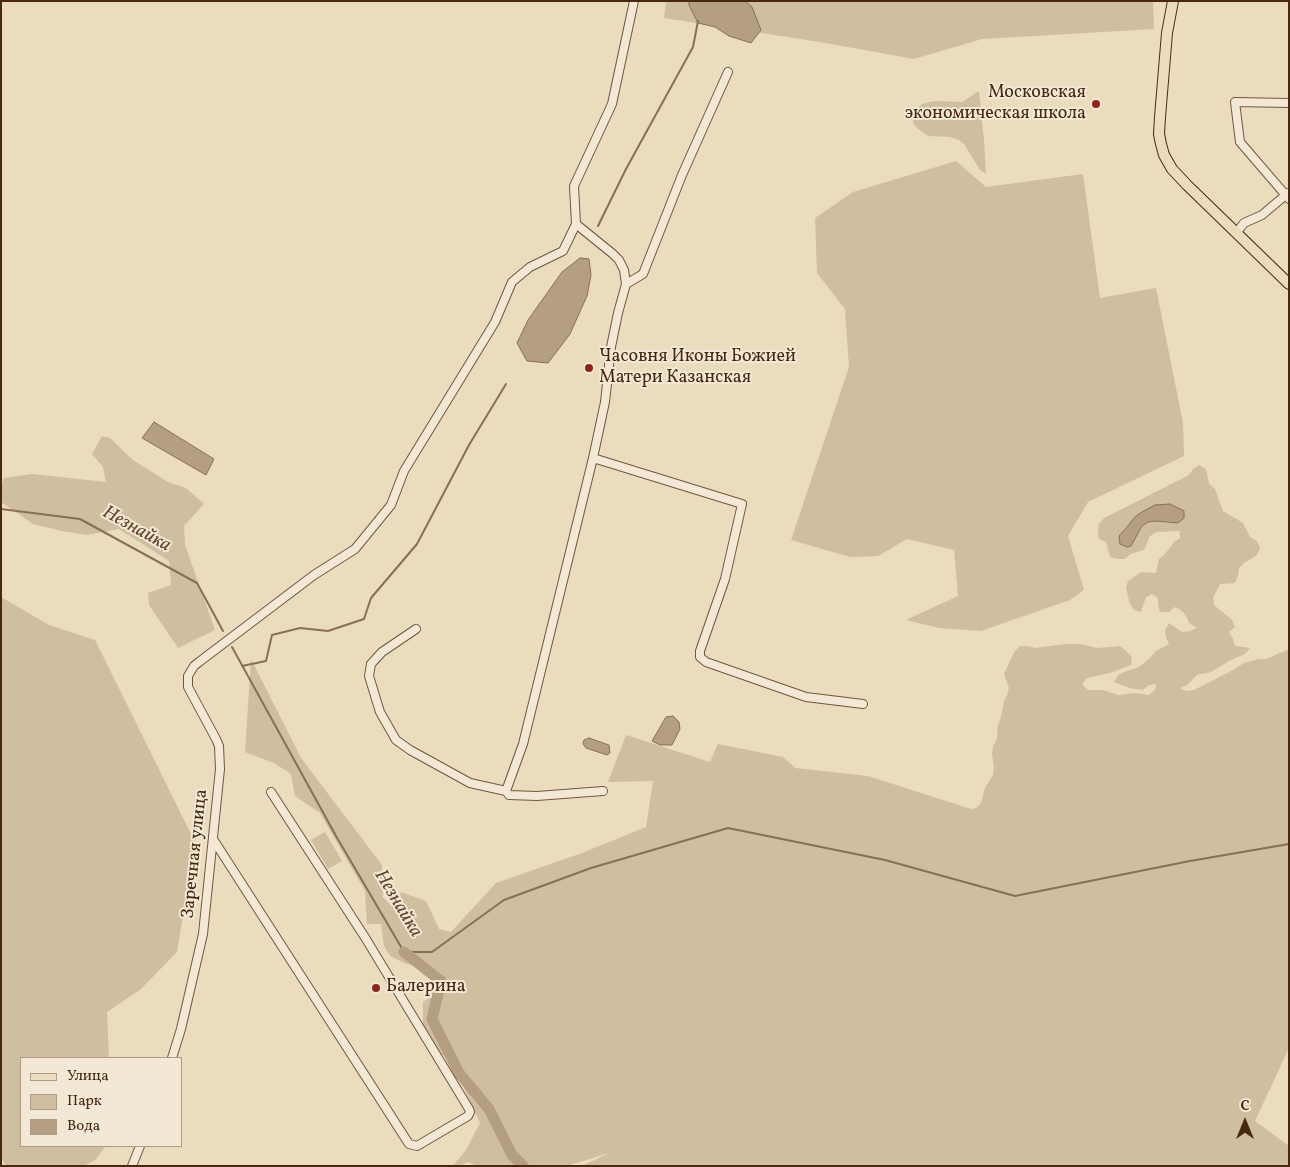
<!DOCTYPE html>
<html>
<head>
<meta charset="utf-8">
<style>
	body { margin:0 }
	#map { position:relative; width:1290px; height:1167px; overflow:hidden; background:#ebdcbe; font-family:Vollkorn,serif }
	canvas { display:block }
	.frame { position:absolute; inset:0; border:2px solid #482910; pointer-events:none }
	.legend { position:absolute; left:20px; top:1057px; width:162px; height:90px; box-sizing:border-box; background:#f2e8d5; border:1px solid #ae9c86; margin:0; padding:6px 9px; list-style:none; font-size:15px; color:#482910 }
	.legend li { display:flex; align-items:center; gap:10px; height:25px }
	.legend b { width:25px; border:1px solid #ae9c86 }
	.north { position:absolute; left:1220px; top:1097px; width:50px; height:50px; -webkit-text-stroke:4px #f2e8d5; paint-order:stroke; rotate:0deg; font-size:14px; font-weight:700; line-height:20px; text-align:center; color:#482910 }
	.north::after { content:''; display:block; margin:auto; width:18px; height:22px; background:#482910; clip-path:polygon(50% 0,100% 100%,50% 72%,0 100%) }
</style>
</head>
<body>
<div id="map">
<canvas width="1290" height="1167"></canvas>
<div class="frame"></div>
<ul class="legend">
<li><b style="height:6px;background:#ebdcbe"></b>Улица</li>
<li><b style="height:14px;background:#cfbea0"></b>Парк</li>
<li><b style="height:14px;background:#b49f83"></b>Вода</li>
</ul>
<div class="north">С</div>
</div>
<script>
const ctx = document.querySelector('canvas').getContext('2d');
ctx.lineJoin = 'round';
function paint(path, color) {
  ctx.fillStyle = color;
  ctx.fill(path, 'evenodd');
}
function shape(rows) {
  const path = new Path2D();
  for (const r of rows) {
    path.moveTo(r[0], r[1]);
    for (let i = 2; i < r.length; i += 2) path.lineTo(r[i], r[i + 1]);
  }
  return path;
}
function strokePath(path, color, width, dash) {
  ctx.strokeStyle = color;
  ctx.lineWidth = width;
  ctx.lineCap = dash ? 'butt' : 'round';
  ctx.setLineDash(dash || []);
  ctx.stroke(path);
}
function label(font, color, halo, rows, align = 'center') {
  ctx.font = font + ' Vollkorn,serif';
  ctx.lineWidth = 4;
  ctx.setLineDash([]);
  ctx.textBaseline = 'middle';
  ctx.strokeStyle = halo;
  ctx.fillStyle = color;
  for (const [text, x, y, turn = 0] of rows) {
    ctx.save();
    ctx.translate(x, y);
    ctx.rotate((+turn || 0) * Math.PI / 180);
    ctx.textAlign = isNaN(turn) ? turn : align;
    if (halo) ctx.strokeText(text, 0, 0);
    ctx.fillText(text, 0, 0);
    ctx.restore();
  }
}
paint(shape([
	[666,1,1153,1,1154,29,982,39,914,59,820,42,664,18],
	[979,91,984,140,986,174,980,170,964,144,959,140,950,137,928,136,917,128,914,125,912,118,913,114,916,109,922,104,929,102,936,101,962,102],
	[956,161,986,187,1083,174,1100,298,1156,288,1183,423,1184,456,1088,502,1068,536,1084,590,1070,600,981,631,939,628,906,620,958,596,954,550,907,539,878,556,850,557,791,540,849,367,845,309,817,273,815,218,853,192],
	[102,436,110,438,133,460,168,482,186,488,204,504,184,526,185,545,215,630,178,648,149,605,148,593,171,585,169,561,119,529,86,535,62,531,33,524,1,502,1,487,4,478,32,474,106,482,103,467,92,454],
	[1199,465,1206,469,1209,484,1215,489,1223,511,1243,523,1250,537,1257,541,1260,548,1257,555,1244,563,1239,568,1238,576,1235,583,1220,584,1213,598,1214,605,1232,620,1235,627,1229,632,1233,639,1235,646,1250,648,1245,654,1231,660,1211,672,1197,675,1187,685,1180,688,1186,691,1194,690,1231,671,1244,663,1258,659,1266,659,1289,649,1289,1048,1255,1121,1289,1146,1289,1166,582,1166,609,1153,567,1166,479,1166,467,1162,460,1166,453,1166,466,1150,480,1123,451,1060,433,1049,423,1029,423,1002,443,989,419,967,404,963,390,956,384,946,381,924,367,924,365,891,320,813,295,796,291,774,274,763,245,752,251,659,301,758,382,865,383,897,392,907,401,892,426,901,439,929,451,932,496,883,582,853,646,827,653,781,608,782,626,735,710,762,718,744,783,757,795,768,868,776,971,809,976,808,981,803,985,788,993,775,994,768,992,754,993,746,997,739,998,725,1001,717,1004,702,1007,695,1009,688,1004,674,1014,652,1020,646,1028,646,1035,648,1066,644,1081,644,1097,648,1120,646,1126,651,1132,657,1131,665,1110,673,1087,678,1082,684,1088,690,1103,690,1118,695,1134,693,1149,695,1155,690,1156,684,1149,685,1143,690,1129,688,1114,682,1118,675,1124,672,1139,667,1151,657,1156,651,1169,644,1166,637,1165,630,1169,623,1182,632,1190,631,1197,628,1189,623,1186,616,1181,610,1175,607,1169,612,1160,612,1158,605,1158,598,1152,594,1146,597,1141,612,1134,610,1130,604,1126,588,1128,581,1141,572,1156,573,1159,559,1165,554,1174,542,1180,538,1179,531,1157,532,1150,536,1144,550,1130,554,1125,559,1117,559,1110,557,1106,542,1099,539,1098,532,1099,524,1104,518,1189,475,1193,469],
	[1184,511,1170,523,1155,521,1148,522,1142,526,1139,534,1123,530,1128,525],
	[1,597,49,625,95,640,195,842,177,952,141,989,107,1012,109,1058,21,1058,21,1146,106,1146,95,1160,84,1166,6,1166,1,1158],
	[325,832,342,861,328,869,311,840]
]), '#cfbea0');
const water = shape([
	[689,1,745,1,752,7,761,30,751,43,729,36,715,27,698,23,689,5,689,1],
	[580,258,589,259,591,275,587,296,570,334,548,363,527,361,517,343,528,320,562,272,580,258],
	[154,422,214,459,206,475,142,438,154,422],
	[1170,504,1184,511,1184,518,1178,523,1155,521,1148,522,1142,526,1131,546,1127,547,1120,544,1119,536,1136,516,1142,512,1155,505,1170,504],
	[673,716,679,722,680,729,672,745,660,745,652,741,666,717,673,716],
	[589,738,609,745,610,753,607,755,586,748,583,744,584,740,589,738]
]);
paint(water, '#b49f83');
strokePath(water, '#897055', 1);
strokePath(shape([
	[598,226,626,169,693,47,698,21],
	[1,509,80,519,197,583,223,631],
	[232,647,336,836,404,952,432,952,504,900,591,868,728,828,885,860,1015,896,1190,861,1289,844],
	[242,666,266,661,272,635,300,628,328,631,364,619,371,598,417,544,469,445,506,384]
]), '#897055', 2);
strokePath(shape([
	[404,952,441,981,432,1019,459,1073,489,1109,512,1155,523,1166]
]), '#b49f83', 11);
const minor = shape([
	[1289,103,1235,102,1240,142,1289,199],
	[1237,232,1244,223,1262,215,1288,193],
	[626,284,643,274,682,175,728,72],
	[593,458,742,504,725,579,700,651,700,657,706,662,806,697,863,704],
	[416,629,382,652,371,664,369,676,380,712,396,740,410,750,470,783,506,791,509,795,537,796,603,791],
	[506,791,523,744,593,458,605,402,611,347,618,313,626,284,624,270,619,260,613,254,576,224],
	[213,839,409,1144,417,1146,468,1116,470,1112,469,1109,366,939,271,792],
	[172,1058,181,1029,203,934,220,769,219,746,216,739,188,687,188,676,194,666,199,662,314,575,355,549,391,505,404,471,495,322,512,282,530,267,563,251,576,224,574,186,612,104,634,1],
	[132,1166,140,1146]
]);
const major = shape([
	[1173,1,1167,33,1160,117,1159,134,1161,144,1164,155,1172,169,1187,185,1289,284]
]);
strokePath(minor, '#71563c', 10);
strokePath(major, '#482910', 12);
strokePath(minor, '#f2e8d5', 8);
strokePath(major, '#ebdcbe', 10);
for (const [x, y, r, color] of [
	[1096,104,5,"#8f2418"],
	[589,368,5,"#8f2418"],
	[376,988,5,"#8f2418"]
]) {
  const dot = new Path2D();
  dot.arc(x, y, r, 0, 2 * Math.PI);
  ctx.fillStyle = color;
  ctx.fill(dot);
  strokePath(dot, '#f2e8d5', 2);
}
label('18px', '#482910', '#f2e8d5', [
	["Московская",1086,94,"right"],
	["экономическая школа",1086,115,"right"],
	["Часовня Иконы Божией",599,358],
	["Матери Казанская",599,379],
	["Балерина",386,988]
], 'left');
label('18px', '#482910', '#f2e8d5', [
	["Заречная улица",196,854,-84]
]);
label('italic 19px', '#63462d', '#f2e8d5', [
	["Незнайка",136,530,29],
	["Незнайка",397,904,59]
]);
</script>
</body>
</html>
